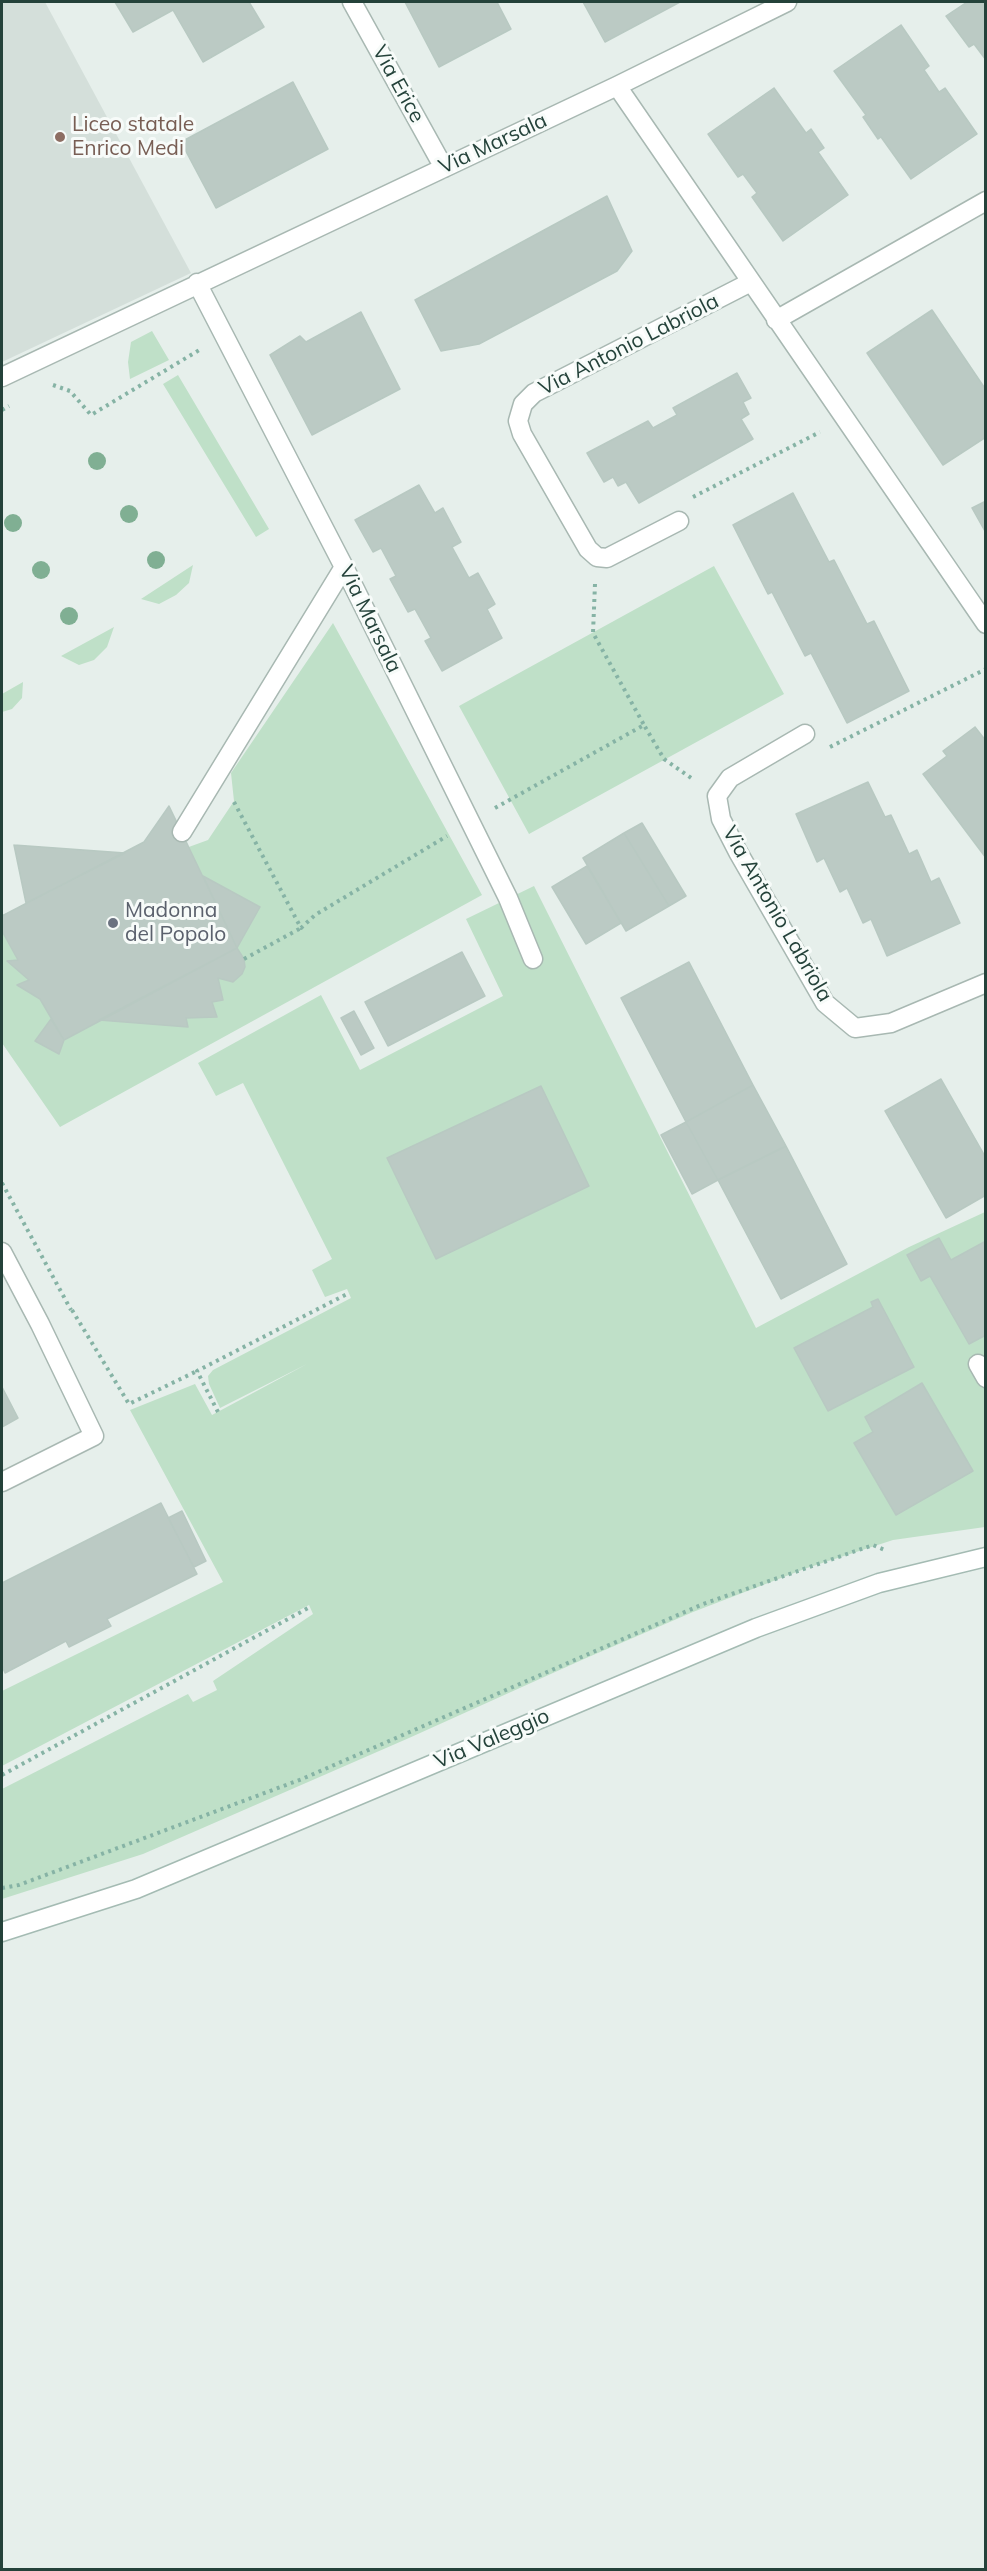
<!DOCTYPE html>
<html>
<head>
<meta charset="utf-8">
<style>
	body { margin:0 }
	#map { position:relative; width:987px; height:2571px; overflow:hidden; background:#e6efeb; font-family:Mulish,sans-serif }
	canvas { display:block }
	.frame { position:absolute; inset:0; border:3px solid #24423a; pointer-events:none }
</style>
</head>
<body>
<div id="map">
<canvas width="987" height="2571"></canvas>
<div class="frame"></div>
</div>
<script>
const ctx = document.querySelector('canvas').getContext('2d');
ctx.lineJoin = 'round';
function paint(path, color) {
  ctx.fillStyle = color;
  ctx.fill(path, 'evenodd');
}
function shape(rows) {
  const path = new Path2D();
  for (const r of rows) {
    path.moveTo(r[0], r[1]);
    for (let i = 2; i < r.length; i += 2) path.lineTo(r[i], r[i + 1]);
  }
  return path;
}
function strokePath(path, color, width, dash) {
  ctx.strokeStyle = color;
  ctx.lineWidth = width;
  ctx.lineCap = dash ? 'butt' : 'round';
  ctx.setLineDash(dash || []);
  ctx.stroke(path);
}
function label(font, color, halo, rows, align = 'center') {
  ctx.font = font + ' Mulish,sans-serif';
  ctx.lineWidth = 6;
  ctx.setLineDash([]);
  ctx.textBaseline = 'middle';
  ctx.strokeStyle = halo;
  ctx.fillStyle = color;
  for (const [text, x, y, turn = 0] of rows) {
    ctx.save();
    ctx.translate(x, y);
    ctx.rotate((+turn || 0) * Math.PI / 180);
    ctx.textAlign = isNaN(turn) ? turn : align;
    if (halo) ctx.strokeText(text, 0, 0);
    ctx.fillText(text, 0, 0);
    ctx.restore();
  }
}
paint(shape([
	[2,2,45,2,191,273,2,362]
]), '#d4dfda');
paint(shape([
	[152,331,169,360,130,379,128,362,131,342],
	[178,375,269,529,256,537,163,384],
	[193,565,189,583,176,595,159,604,141,599],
	[714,566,784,694,529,834,459,706],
	[333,623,482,895,60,1127,2,1043,2,915,208,840,234,801,231,773],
	[114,627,107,647,94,660,79,665,61,656],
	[23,682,22,698,12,709,2,712,2,694],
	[534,886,756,1328,909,1247,985,1212,985,1527,893,1540,807,1568,693,1612,584,1659,409,1738,143,1854,2,1899,2,1789,188,1694,193,1702,217,1690,213,1681,313,1614,309,1605,2,1766,2,1691,223,1582,130,1410,195,1384,212,1415,307,1364,220,1408,209,1384,208,1376,213,1370,351,1298,347,1289,325,1297,312,1270,332,1259,243,1083,216,1096,198,1063,321,995,360,1070,503,996,466,919]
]), '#bfe0c8');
const building = shape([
	[115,2,249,2,264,27,203,62,173,10,133,32,115,2],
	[405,2,497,2,511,29,439,67,405,2],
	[583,2,680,2,605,42,583,2],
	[967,2,986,2,986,60,974,44,969,47,946,16,967,2],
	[901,25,929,66,924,70,939,92,945,88,977,134,911,179,881,137,878,139,863,117,866,115,834,71,901,25],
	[293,82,328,149,216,208,181,142,293,82],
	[774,88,806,133,811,129,824,148,818,152,848,195,783,241,752,197,757,193,743,174,738,177,708,134,774,88],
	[607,196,632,251,617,271,479,344,441,351,415,300,607,196],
	[932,310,986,390,986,437,943,465,867,353,932,310],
	[361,312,400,389,312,435,270,355,300,336,306,342,361,312],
	[737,373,751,398,743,402,749,414,741,419,753,439,639,503,626,482,618,486,613,477,604,482,587,453,648,421,653,428,677,415,673,408,737,373],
	[419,485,435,513,443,508,461,542,452,547,469,578,478,573,495,604,487,609,502,638,442,671,425,641,431,638,415,609,408,612,390,579,396,576,381,548,373,552,355,520,419,485],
	[793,493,829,562,834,560,867,624,874,621,909,691,847,723,811,653,805,656,772,592,768,594,733,525,793,493],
	[986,501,986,533,972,508,986,501],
	[975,727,986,741,986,858,923,774,947,756,943,751,975,727],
	[868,782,885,817,891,815,909,854,917,850,931,882,939,878,960,923,887,956,871,919,863,923,847,888,840,892,824,858,817,862,796,814,868,782],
	[169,806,237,948,64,1040,40,999,17,985,29,980,7,961,18,960,2,931,2,916,144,842,169,806],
	[642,823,686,896,669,906,624,833,642,823],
	[624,833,669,906,626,931,583,858,624,833],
	[14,845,125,853,26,903,14,845],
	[587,866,621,923,586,944,552,887,587,866],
	[203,876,260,907,237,948,203,876],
	[237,948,244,959,245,967,242,974,233,982,218,978,223,1000,212,1002,217,1017,186,1018,188,1027,99,1020,237,948],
	[462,952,485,996,388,1046,365,1002,462,952],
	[689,962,753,1085,686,1122,621,998,689,962],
	[354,1011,374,1048,361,1055,341,1018,354,1011],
	[51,1019,64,1040,59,1054,35,1041,51,1019],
	[941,1079,986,1158,986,1195,946,1218,885,1111,941,1079],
	[753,1085,786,1146,718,1180,686,1122,753,1085],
	[541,1086,589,1186,436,1259,387,1158,541,1086],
	[686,1122,718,1180,692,1194,661,1135,686,1122],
	[786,1146,847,1264,781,1299,718,1180,786,1146],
	[939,1238,951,1260,986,1241,986,1335,969,1344,930,1276,921,1281,907,1255,939,1238],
	[878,1299,914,1367,828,1411,794,1348,873,1307,871,1302,878,1299],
	[922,1383,973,1471,896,1515,854,1443,873,1432,865,1417,922,1383],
	[2,1387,18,1418,2,1427,2,1387],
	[161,1503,197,1574,107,1619,111,1626,69,1647,66,1641,5,1673,2,1666,2,1583,161,1503],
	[182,1511,206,1561,194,1567,168,1518,182,1511]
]);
paint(building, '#bbcac4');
strokePath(building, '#b8c9c2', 1.5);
const street = shape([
	[352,2,444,168],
	[617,86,986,624],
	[197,283,344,567,508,898,533,959],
	[776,320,986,201],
	[2,377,617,86,787,2],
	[679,521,607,558,597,557,588,549,522,434,518,421,523,404,534,393,751,282],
	[805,734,730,778,717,796,721,819,738,852,825,1003,855,1028,891,1023,986,983],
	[182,832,344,567],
	[2,1252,40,1324,94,1436,2,1482],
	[978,1364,986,1378]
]);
const secondary = shape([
	[2,1932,136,1889,756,1628,879,1583,986,1557]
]);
strokePath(street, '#a8b8b2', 21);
strokePath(secondary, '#a4bbb3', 21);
strokePath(shape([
	[53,385,70,391,91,415,201,349],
	[2,410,9,406],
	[693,497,820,432],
	[595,584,593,633,644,725],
	[830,747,986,669],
	[234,802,301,928,315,915,447,836],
	[495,808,644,725,664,759,694,780],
	[244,959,301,928],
	[2,1183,71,1310],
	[72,1310,129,1404,197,1371],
	[218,1412,197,1371,349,1293],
	[2,1775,310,1607],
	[2,1888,19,1885,302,1779,703,1604,873,1545,887,1551]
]), '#86b3a5', 4, [3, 4.5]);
strokePath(street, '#fff', 18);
strokePath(secondary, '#fff', 18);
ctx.fillStyle = '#80af93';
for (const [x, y] of [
	[97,461],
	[129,514],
	[13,523],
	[156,560],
	[41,570],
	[69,616]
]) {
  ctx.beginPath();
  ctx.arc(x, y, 9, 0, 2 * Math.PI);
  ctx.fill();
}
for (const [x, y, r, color] of [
	[60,137,6,"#8d6e63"],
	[113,923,6,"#6b7280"]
]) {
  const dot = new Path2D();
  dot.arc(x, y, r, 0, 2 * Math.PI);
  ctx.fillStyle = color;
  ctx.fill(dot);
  strokePath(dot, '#f7fbf9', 2);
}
label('21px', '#24423a', '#f7fbf9', [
	["Via Erice",398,84,61],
	["Via Marsala",493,144,-25],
	["Via Antonio Labriola",629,345,-27],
	["Via Marsala",370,619,64],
	["Via Antonio Labriola",777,914,60],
	["Via Valeggio",492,1739,-23]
]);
label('21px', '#785e54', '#f7fbf9', [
	["Liceo statale",72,125],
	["Enrico Medi",72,149]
], 'left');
label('21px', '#5b616d', '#f7fbf9', [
	["Madonna",125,911],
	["del Popolo",125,935]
], 'left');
</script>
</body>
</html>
